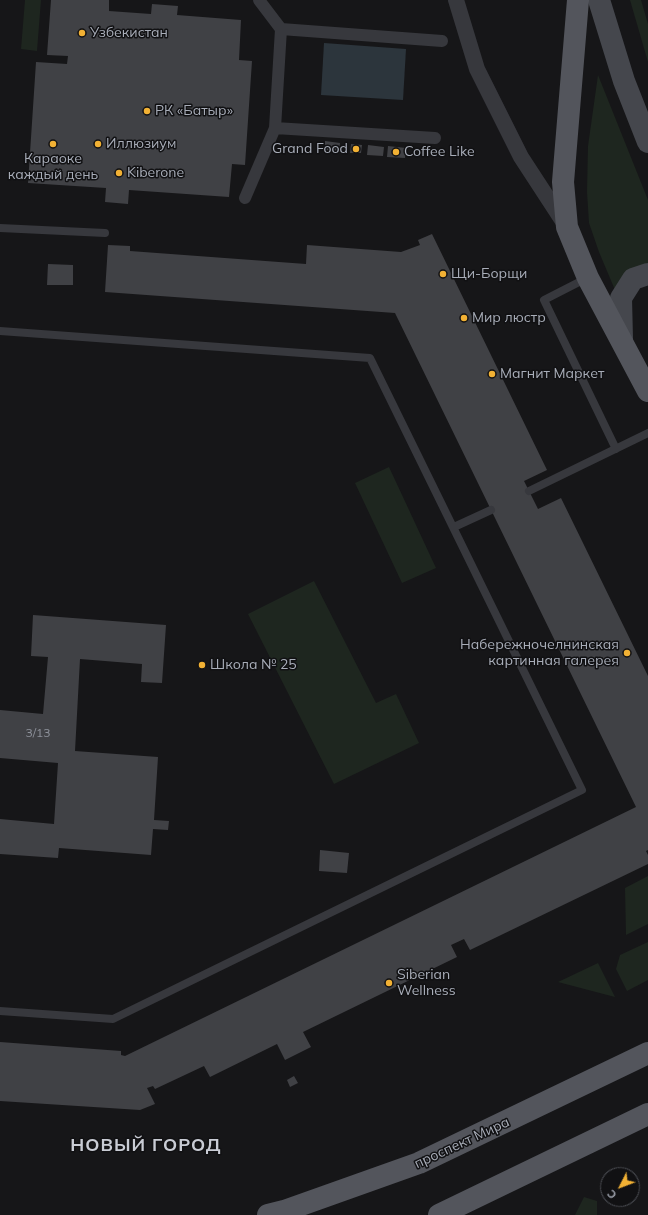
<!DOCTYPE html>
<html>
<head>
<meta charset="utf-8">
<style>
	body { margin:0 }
	#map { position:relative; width:648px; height:1215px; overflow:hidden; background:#161618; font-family:Mulish,sans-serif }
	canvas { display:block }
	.north { position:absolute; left:600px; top:1167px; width:40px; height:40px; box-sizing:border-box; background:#111113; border:1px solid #4d4f55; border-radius:50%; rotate:228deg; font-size:11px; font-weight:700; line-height:16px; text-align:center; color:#a8adb8 }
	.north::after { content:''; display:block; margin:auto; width:14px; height:18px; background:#f2b134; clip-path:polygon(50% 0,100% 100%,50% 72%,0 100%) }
</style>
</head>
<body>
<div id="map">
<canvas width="648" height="1215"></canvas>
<div class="north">С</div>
</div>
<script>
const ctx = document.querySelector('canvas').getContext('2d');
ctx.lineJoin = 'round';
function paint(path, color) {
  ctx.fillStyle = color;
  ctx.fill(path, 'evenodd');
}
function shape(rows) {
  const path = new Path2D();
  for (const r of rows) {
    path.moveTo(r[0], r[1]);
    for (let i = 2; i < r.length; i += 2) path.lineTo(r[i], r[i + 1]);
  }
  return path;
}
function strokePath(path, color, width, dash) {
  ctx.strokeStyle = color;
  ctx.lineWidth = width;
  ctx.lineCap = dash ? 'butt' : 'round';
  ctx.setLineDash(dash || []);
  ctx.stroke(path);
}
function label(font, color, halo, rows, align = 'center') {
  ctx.font = font + ' Mulish,sans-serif';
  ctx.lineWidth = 3;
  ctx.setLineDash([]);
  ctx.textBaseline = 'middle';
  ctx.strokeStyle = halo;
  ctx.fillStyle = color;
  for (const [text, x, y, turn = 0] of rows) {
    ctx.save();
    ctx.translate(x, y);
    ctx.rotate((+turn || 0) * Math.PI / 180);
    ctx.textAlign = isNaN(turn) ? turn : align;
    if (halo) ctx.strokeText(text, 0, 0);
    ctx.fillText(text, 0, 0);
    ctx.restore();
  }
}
paint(shape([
	[25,0,41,0,37,51,21,49],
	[630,0,641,0,648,24,648,62],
	[598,75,648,200,648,265,615,290,599,252,589,223,587,192,588,146],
	[389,467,436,568,402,583,355,483],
	[314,581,376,703,396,694,419,743,334,784,248,614],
	[648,876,648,924,626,935,625,888],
	[648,942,648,980,627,991,616,969,620,955],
	[598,963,615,997,558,982],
	[584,1197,597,1201,597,1215,575,1215]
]), '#1e261f');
paint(shape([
	[324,43,406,49,403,100,321,95]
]), '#2c353c');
paint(shape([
	[51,0,109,0,109,11,151,14,152,4,178,6,177,15,241,20,239,60,252,61,245,165,232,164,229,197,129,190,128,204,105,202,106,188,28,183,36,62,67,64,68,56,47,55],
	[325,141,340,143,339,151,325,150],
	[351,144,362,145,361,153,350,153],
	[368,145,384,147,383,156,367,155],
	[388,146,406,148,405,158,387,157],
	[432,234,547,470,524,481,538,509,561,498,648,676,648,850,646,851,648,855,648,864,470,950,464,939,451,945,457,957,303,1032,311,1047,285,1060,277,1044,210,1077,204,1066,155,1089,153,1086,147,1088,155,1104,140,1110,0,1101,0,1042,121,1051,121,1055,125,1056,636,807,395,313,105,292,108,245,130,246,130,251,306,264,307,245,401,252,420,245,418,240],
	[48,264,73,265,73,285,47,285],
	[33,615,166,625,162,683,141,682,142,664,80,659,75,751,158,757,154,820,169,821,168,830,153,829,151,855,59,848,58,858,0,854,0,819,54,824,58,763,0,758,0,710,43,714,48,657,31,656],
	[320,850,349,853,347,873,319,871],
	[294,1076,298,1083,290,1087,287,1080]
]), '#404145');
strokePath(shape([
	[0,228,105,233],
	[587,278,544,300,616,449],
	[0,331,370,358,582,790,113,1019,0,1011],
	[529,491,648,433],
	[454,527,491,510]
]), '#37383d', 8);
strokePath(shape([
	[259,0,281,29,275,128,435,138],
	[281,29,442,41],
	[245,198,275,128]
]), '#37383d', 12);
strokePath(shape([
	[456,0,477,69,521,157,566,226]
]), '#37383d', 16);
strokePath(shape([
	[599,0,624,81,648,142],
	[622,339,621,298,633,279,648,274]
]), '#45474d', 22);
strokePath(shape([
	[578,0,563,182,567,227,588,278,648,391],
	[268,1215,284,1211,419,1163,648,1053],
	[439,1215,648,1114]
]), '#53555c', 22);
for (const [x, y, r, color] of [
	[82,33,4,"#f2b134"],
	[147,111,4,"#f2b134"],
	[53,144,4,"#f2b134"],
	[98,144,4,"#f2b134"],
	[356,149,4,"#f2b134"],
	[396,152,4,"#f2b134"],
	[119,173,4,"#f2b134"],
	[443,274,4,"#f2b134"],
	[464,318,4,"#f2b134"],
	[492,374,4,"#f2b134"],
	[627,653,4,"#f2b134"],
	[202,665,4,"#f2b134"],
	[389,983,4,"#f2b134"]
]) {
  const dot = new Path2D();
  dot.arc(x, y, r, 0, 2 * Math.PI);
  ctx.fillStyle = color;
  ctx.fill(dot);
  strokePath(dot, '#111113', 1.5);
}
label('12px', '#8e929b', null, [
	["3/13",38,733]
]);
label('14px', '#a8adb8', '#111113', [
	["Узбекистан",90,33],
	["РК «Батыр»",155,111],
	["Иллюзиум",106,144],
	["Grand Food",348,149,"right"],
	["Coffee Like",404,152],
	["Караоке",53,159,"center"],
	["каждый день",53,175,"center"],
	["Kiberone",127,173],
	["Щи-Борщи",451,274],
	["Мир люстр",472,318],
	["Магнит Маркет",500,374],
	["Набережночелнинская",619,645,"right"],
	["картинная галерея",619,661,"right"],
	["Школа № 25",210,665],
	["Siberian",397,975],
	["Wellness",397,991]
], 'left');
label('14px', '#a8adb8', '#111113', [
	["проспект Мира",462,1143,-25]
]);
ctx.letterSpacing = '1px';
label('bold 18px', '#c9ccd4', '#111113', [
	["НОВЫЙ ГОРОД",146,1146]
]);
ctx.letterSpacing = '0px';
</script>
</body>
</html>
